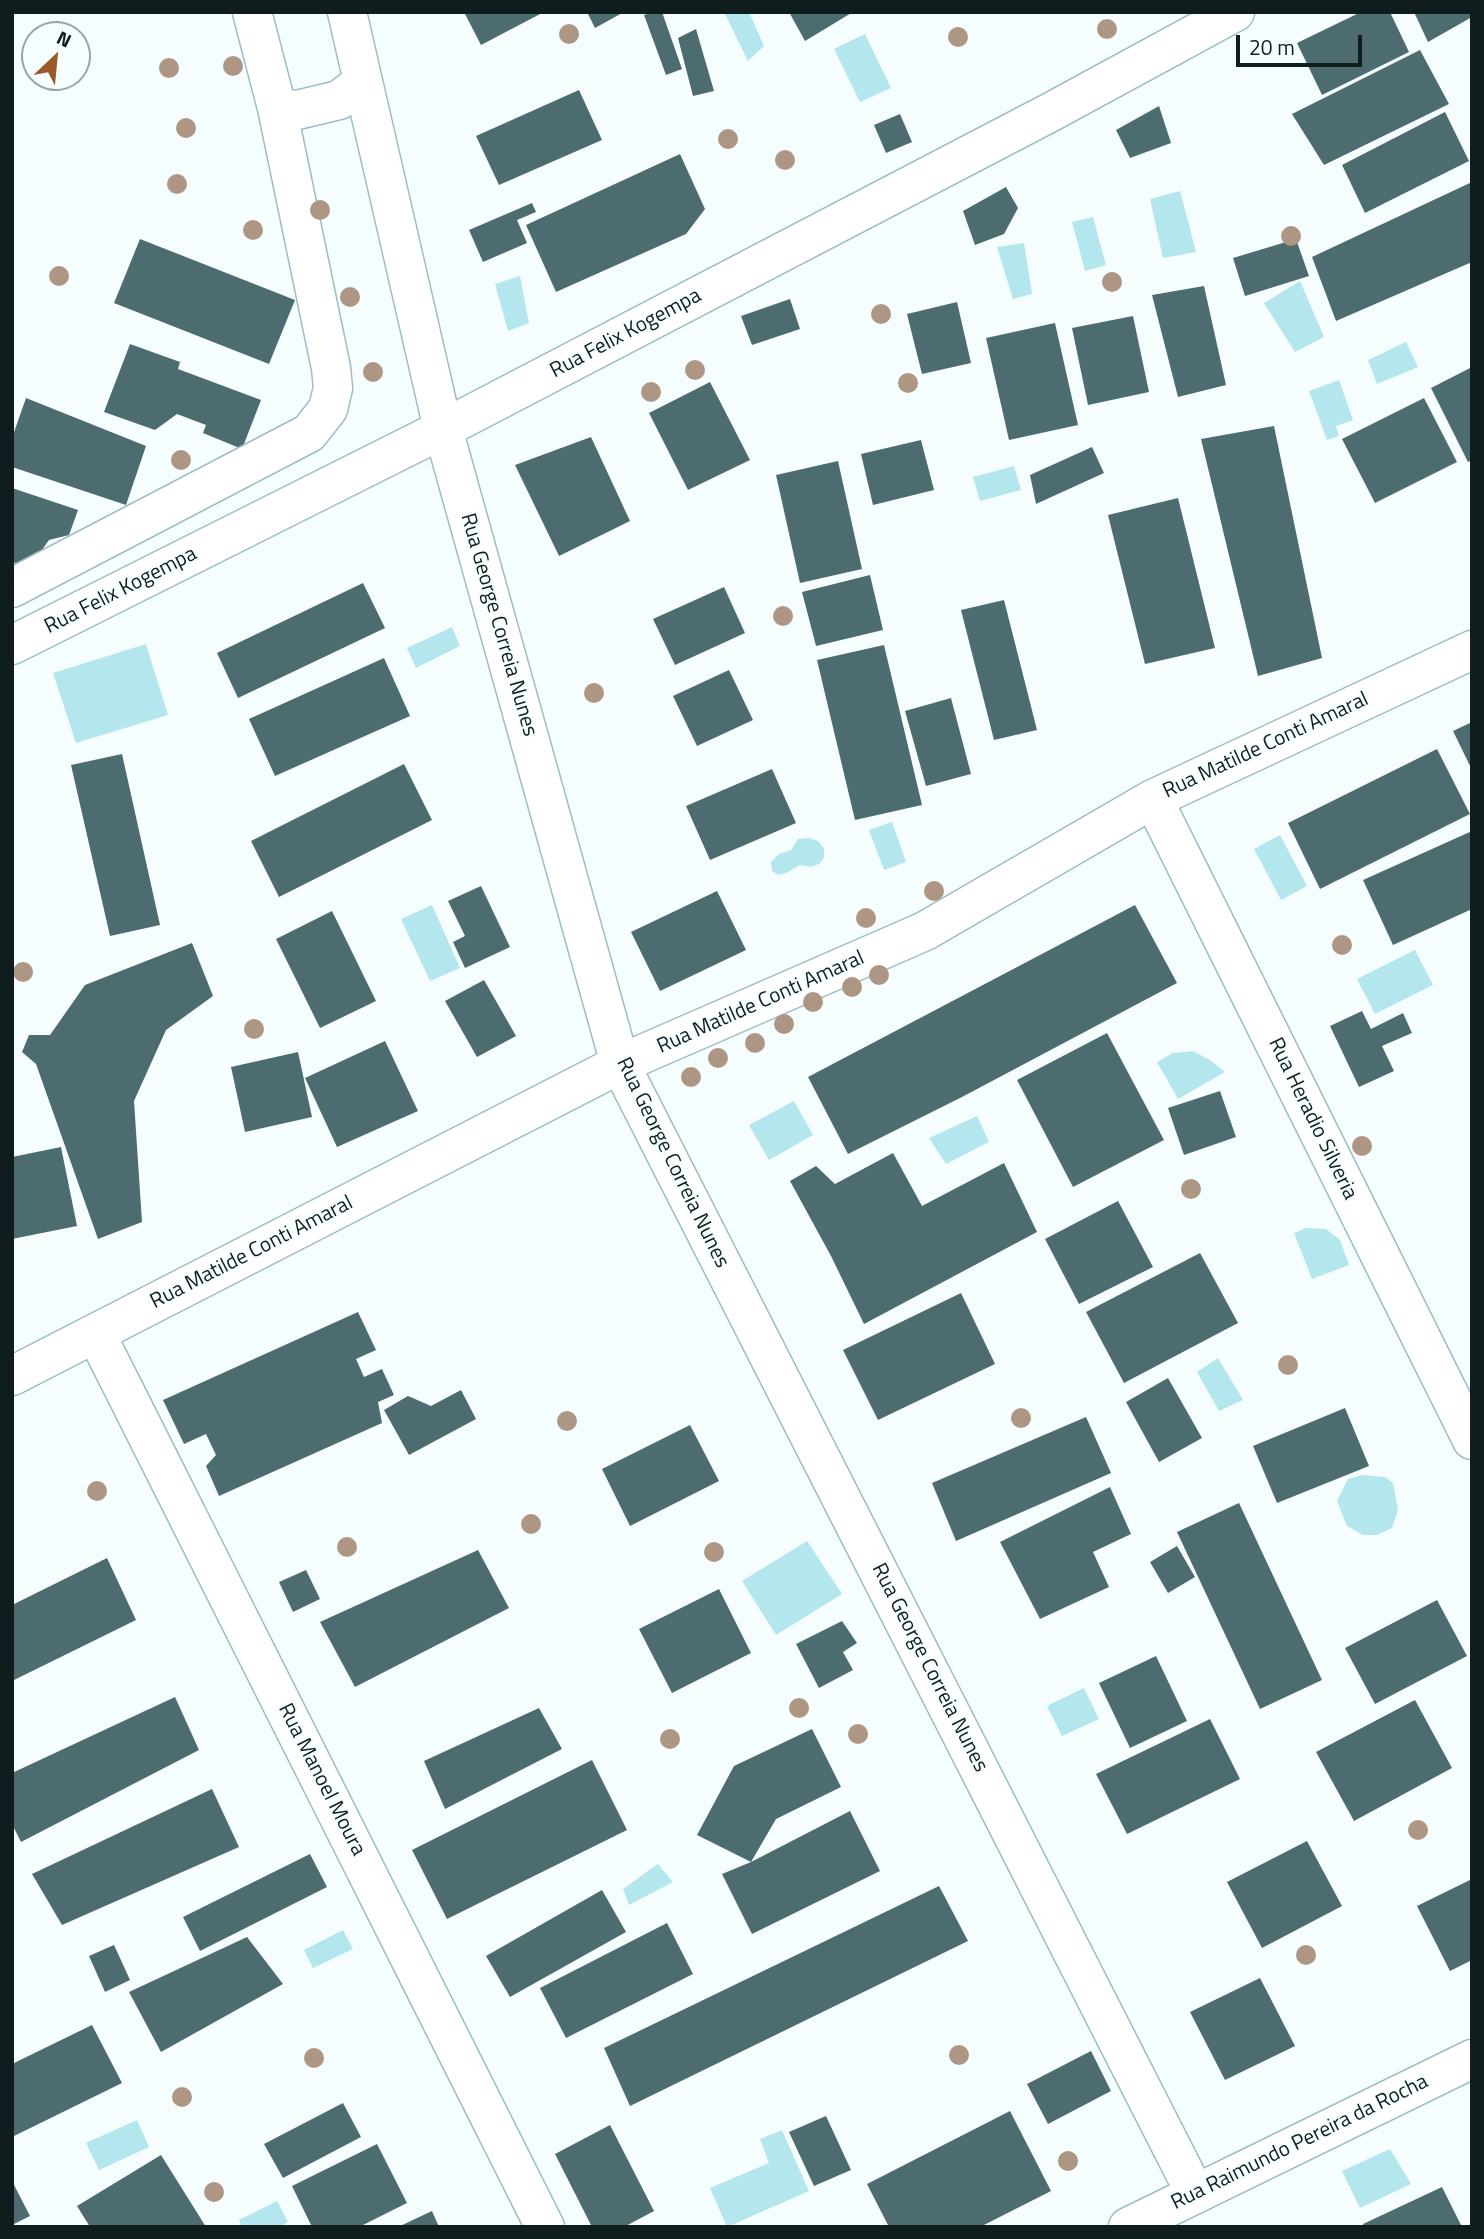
<!DOCTYPE html>
<html>
<head>
<meta charset="utf-8">
<style>
	body { margin:0 }
	#map { position:relative; width:1484px; height:2239px; overflow:hidden; background:#f6fdfe; font-family:"Titillium Web",sans-serif }
	canvas { display:block }
	.frame { position:absolute; inset:0; border:14px solid #101d1f; pointer-events:none }
	.north { position:absolute; left:21px; top:21px; width:70px; height:70px; box-sizing:border-box; background:#f6fdfe; border:2px solid #9aa3a5; border-radius:50%; rotate:26deg; font-size:19px; font-weight:700; line-height:28px; text-align:center; color:#101d1f }
	.north::after { content:''; display:block; margin:auto; width:24px; height:32px; background:#9c5a28; clip-path:polygon(50% 0,100% 100%,50% 72%,0 100%) }
	.scale { position:absolute; left:1236px; top:35px; width:126px; height:32px; box-sizing:border-box; border:4px solid #101d1f; border-top:0; padding-left:9px; font-size:21px; line-height:24px; white-space:nowrap; color:#101d1f; -webkit-text-stroke:5px #f6fdfe; paint-order:stroke }
</style>
</head>
<body>
<div id="map">
<canvas width="1484" height="2239"></canvas>
<div class="frame"></div>
<div class="north">N</div>
<div class="scale">20 m</div>
</div>
<script>
const ctx = document.querySelector('canvas').getContext('2d');
ctx.lineJoin = 'round';
function paint(path, color) {
  ctx.fillStyle = color;
  ctx.fill(path, 'evenodd');
}
function shape(rows) {
  const path = new Path2D();
  for (const r of rows) {
    path.moveTo(r[0], r[1]);
    for (let i = 2; i < r.length; i += 2) path.lineTo(r[i], r[i + 1]);
  }
  return path;
}
function strokePath(path, color, width, dash) {
  ctx.strokeStyle = color;
  ctx.lineWidth = width;
  ctx.lineCap = dash ? 'butt' : 'round';
  ctx.setLineDash(dash || []);
  ctx.stroke(path);
}
function label(font, color, halo, rows, align = 'center') {
  ctx.font = font + ' "Titillium Web",sans-serif';
  ctx.lineWidth = 5;
  ctx.setLineDash([]);
  ctx.textBaseline = 'middle';
  ctx.strokeStyle = halo;
  ctx.fillStyle = color;
  for (const [text, x, y, turn = 0] of rows) {
    ctx.save();
    ctx.translate(x, y);
    ctx.rotate((+turn || 0) * Math.PI / 180);
    ctx.textAlign = isNaN(turn) ? turn : align;
    if (halo) ctx.strokeText(text, 0, 0);
    ctx.fillText(text, 0, 0);
    ctx.restore();
  }
}
paint(shape([
	[724,12,749,12,764,46,748,61],
	[865,34,891,88,860,102,834,49],
	[1180,191,1196,252,1163,258,1150,199],
	[1093,217,1106,265,1085,271,1072,222],
	[1024,243,1032,294,1013,299,997,247],
	[520,276,529,323,508,331,495,284],
	[1300,281,1324,337,1295,352,1264,303],
	[1406,342,1418,367,1377,384,1368,360],
	[1339,380,1353,420,1336,426,1339,436,1327,440,1309,391],
	[1014,466,1021,490,980,501,973,477],
	[452,627,460,646,416,668,407,648],
	[146,644,168,715,76,743,53,673],
	[892,822,906,862,884,870,869,830],
	[1280,835,1307,886,1281,900,1254,849],
	[809,838,818,841,824,848,824,858,819,864,811,867,800,865,786,873,778,875,772,871,771,862,779,854,791,850,798,839],
	[432,905,460,968,430,981,401,919],
	[1415,950,1433,985,1375,1014,1357,979],
	[1193,1051,1210,1060,1225,1072,1178,1099,1157,1062,1173,1053],
	[794,1101,813,1135,769,1160,749,1125],
	[977,1116,989,1142,946,1164,929,1138],
	[1306,1228,1326,1229,1340,1240,1349,1265,1312,1279,1294,1233],
	[1218,1358,1243,1400,1219,1411,1197,1372],
	[1362,1475,1385,1477,1393,1483,1398,1510,1392,1528,1377,1535,1363,1535,1347,1526,1337,1501,1348,1479],
	[807,1541,842,1594,776,1635,742,1581],
	[1084,1688,1099,1719,1062,1736,1047,1706],
	[658,1864,673,1882,629,1905,623,1889],
	[343,1930,353,1949,313,1968,304,1950],
	[137,2120,149,2147,99,2170,86,2143],
	[782,2130,809,2191,727,2227,710,2188,769,2163,760,2139],
	[1390,2149,1411,2184,1360,2208,1342,2171],
	[277,2201,288,2222,279,2227,242,2227,239,2220]
]), '#b3e6ed');
paint(shape([
	[464,12,544,12,481,45],
	[587,12,624,12,595,28],
	[653,12,662,12,682,69,666,75,644,15],
	[789,12,853,12,805,41],
	[1361,12,1390,12,1409,52,1322,95,1297,43],
	[1414,12,1472,12,1472,17,1428,42],
	[696,29,714,91,693,96,678,38],
	[1420,50,1449,104,1324,165,1292,114],
	[579,90,602,140,499,185,476,136],
	[1159,106,1171,143,1130,158,1116,130],
	[1445,112,1469,161,1365,213,1342,165],
	[900,114,912,142,886,153,874,125],
	[680,154,705,209,686,234,556,292,526,225],
	[1472,182,1472,262,1336,321,1312,257],
	[1006,187,1018,208,1004,234,975,245,963,211],
	[532,203,536,212,517,220,527,243,483,262,469,230],
	[140,239,295,300,269,364,114,303],
	[1296,239,1309,276,1245,296,1233,258],
	[1204,286,1226,385,1178,397,1152,295],
	[790,299,800,329,752,345,741,316],
	[957,302,971,363,922,374,907,314],
	[1133,316,1149,392,1088,405,1072,328],
	[1055,323,1078,425,1009,440,986,338],
	[130,344,180,362,178,369,261,400,242,449,203,433,206,425,177,414,155,430,104,412],
	[1472,367,1472,460,1468,462,1431,388],
	[710,382,750,460,688,490,649,413],
	[26,398,146,446,126,505,12,467,12,438],
	[1424,398,1457,462,1375,503,1342,439],
	[1274,426,1322,658,1258,676,1201,439],
	[591,437,630,521,559,556,515,465],
	[921,440,934,490,873,505,861,454],
	[1092,447,1104,473,1036,504,1030,475],
	[838,461,862,569,800,583,776,475],
	[12,488,78,510,69,535,49,540,30,567,12,562],
	[1178,498,1215,648,1145,664,1108,515],
	[870,575,883,630,816,646,802,592],
	[363,583,385,628,238,698,217,653],
	[724,587,745,633,675,665,653,619],
	[1004,600,1037,730,994,740,961,610],
	[884,645,922,805,855,820,817,660],
	[384,658,410,716,275,776,249,719],
	[729,670,753,720,697,746,673,696],
	[951,698,971,774,926,786,905,711],
	[1472,722,1472,770,1453,731],
	[1437,749,1470,814,1320,889,1288,823],
	[122,754,160,925,110,936,71,765],
	[404,764,432,820,279,897,251,841],
	[772,769,796,823,710,860,686,806],
	[1472,831,1472,909,1393,945,1363,880],
	[481,886,510,947,465,968,453,942,465,936,448,901],
	[717,891,746,950,660,991,631,932],
	[1135,905,1177,983,962,1097,848,1154,808,1077],
	[332,911,376,1001,320,1028,276,939],
	[192,943,213,996,166,1030,134,1101,142,1222,98,1239,36,1064,22,1052,29,1035,50,1035,85,985],
	[484,980,516,1036,477,1057,445,1001],
	[1362,1011,1371,1029,1403,1013,1412,1033,1382,1046,1394,1071,1359,1087,1330,1026],
	[1107,1033,1164,1140,1073,1187,1017,1080],
	[385,1041,418,1111,337,1147,305,1078],
	[298,1052,312,1117,245,1132,231,1067],
	[1220,1091,1236,1137,1184,1155,1168,1108],
	[61,1147,77,1226,12,1239,12,1157],
	[893,1153,922,1206,1004,1163,1037,1232,864,1324,831,1256,790,1181,816,1166,835,1184],
	[1118,1201,1153,1267,1079,1304,1045,1239],
	[1200,1253,1238,1323,1124,1383,1086,1312],
	[961,1293,995,1364,878,1420,843,1350],
	[358,1312,376,1350,356,1359,364,1377,382,1369,394,1395,378,1402,382,1423,219,1496,206,1466,216,1455,206,1434,184,1444,163,1400],
	[1168,1378,1202,1438,1159,1462,1126,1402],
	[461,1390,476,1419,409,1455,384,1410,408,1396,431,1406],
	[1345,1408,1369,1466,1277,1503,1253,1446],
	[1086,1417,1111,1473,956,1541,932,1483],
	[690,1425,719,1481,630,1526,602,1469],
	[1110,1487,1131,1534,1093,1552,1109,1587,1040,1619,1000,1542],
	[1239,1503,1322,1680,1260,1709,1177,1532],
	[1177,1546,1195,1577,1168,1593,1150,1562],
	[478,1550,509,1608,355,1687,320,1622],
	[107,1558,136,1620,12,1681,12,1605],
	[306,1570,320,1599,293,1612,279,1582],
	[719,1589,751,1653,672,1693,639,1629],
	[1437,1600,1467,1656,1375,1704,1345,1648],
	[842,1621,857,1643,843,1652,853,1670,819,1688,796,1644],
	[1156,1656,1187,1721,1130,1748,1099,1683],
	[175,1697,199,1750,21,1842,12,1824,12,1773],
	[1415,1700,1452,1768,1354,1821,1316,1752],
	[539,1708,562,1749,445,1809,424,1761],
	[1210,1719,1240,1779,1127,1834,1096,1774],
	[812,1729,841,1787,776,1819,751,1862,850,1811,880,1871,752,1934,722,1874,751,1862,697,1835,734,1766],
	[592,1760,627,1830,447,1919,412,1850],
	[212,1789,239,1847,62,1925,32,1874],
	[1307,1841,1342,1906,1262,1948,1227,1882],
	[310,1854,327,1887,200,1951,183,1917],
	[1472,1879,1472,1960,1450,1971,1417,1906],
	[939,1886,968,1941,630,2106,604,2048],
	[602,1890,626,1932,510,1997,486,1956],
	[667,1923,693,1974,566,2038,540,1988],
	[247,1937,283,1984,161,2052,129,1992],
	[114,1945,130,1980,105,1992,89,1956],
	[1260,1978,1295,2046,1225,2080,1190,2012],
	[92,2025,122,2083,12,2137,12,2064],
	[1091,2051,1111,2091,1048,2124,1027,2084],
	[343,2103,361,2137,283,2178,264,2144],
	[1010,2111,1051,2191,980,2227,889,2227,867,2184],
	[826,2116,851,2170,814,2186,789,2132],
	[610,2125,654,2211,624,2227,592,2227,555,2154],
	[377,2144,407,2203,359,2227,312,2227,292,2186],
	[161,2155,206,2227,90,2227,77,2206],
	[12,2181,30,2216,12,2225],
	[1442,2187,1462,2227,1364,2227,1363,2224],
	[432,2211,439,2227,398,2227]
]), '#4d6c70');
const minor = shape([
	[347,12,443,429,620,1064,1195,2193],
	[277,108,297,110,339,100,363,82],
	[12,588,309,433,328,409,333,388,331,368,277,108,252,12],
	[12,645,443,429,1051,112,1235,12],
	[1153,799,1472,1440],
	[96,1334,545,2227],
	[12,1376,620,1064,925,931,1153,799,1472,650],
	[1128,2227,1472,2059]
]);
strokePath(minor, '#9dbec3', 41);
strokePath(minor, '#fff', 38);
ctx.fillStyle = '#ad9683';
for (const [x, y] of [
	[1107,29],
	[569,34],
	[958,37],
	[233,66],
	[169,68],
	[186,128],
	[728,139],
	[785,160],
	[177,184],
	[320,210],
	[253,230],
	[1291,236],
	[59,276],
	[1112,282],
	[350,297],
	[881,314],
	[695,370],
	[373,372],
	[908,383],
	[651,392],
	[181,460],
	[783,616],
	[594,693],
	[934,891],
	[866,918],
	[1342,945],
	[23,972],
	[879,975],
	[852,987],
	[813,1002],
	[784,1024],
	[254,1029],
	[755,1043],
	[718,1058],
	[691,1077],
	[1362,1146],
	[1191,1189],
	[1288,1365],
	[1021,1418],
	[567,1421],
	[97,1491],
	[531,1524],
	[347,1547],
	[714,1552],
	[799,1708],
	[858,1734],
	[670,1739],
	[1418,1830],
	[1306,1955],
	[959,2055],
	[314,2058],
	[182,2097],
	[1068,2161],
	[214,2192]
]) {
  ctx.beginPath();
  ctx.arc(x, y, 10, 0, 2 * Math.PI);
  ctx.fill();
}
label('21px', '#101d1f', '#f6fdfe', [
	["Rua Felix Kogempa",626,334,-28],
	["Rua Felix Kogempa",121,591,-27],
	["Rua George Correia Nunes",498,625,74],
	["Rua Matilde Conti Amaral",1266,746,-25],
	["Rua Matilde Conti Amaral",761,1003,-24],
	["Rua Heradio Silveria",1312,1119,64],
	["Rua George Correia Nunes",672,1163,64],
	["Rua Matilde Conti Amaral",252,1253,-27],
	["Rua George Correia Nunes",929,1668,63],
	["Rua Manoel Moura",321,1780,63],
	["Rua Raimundo Pereira da Rocha",1300,2143,-26]
]);
</script>
</body>
</html>
